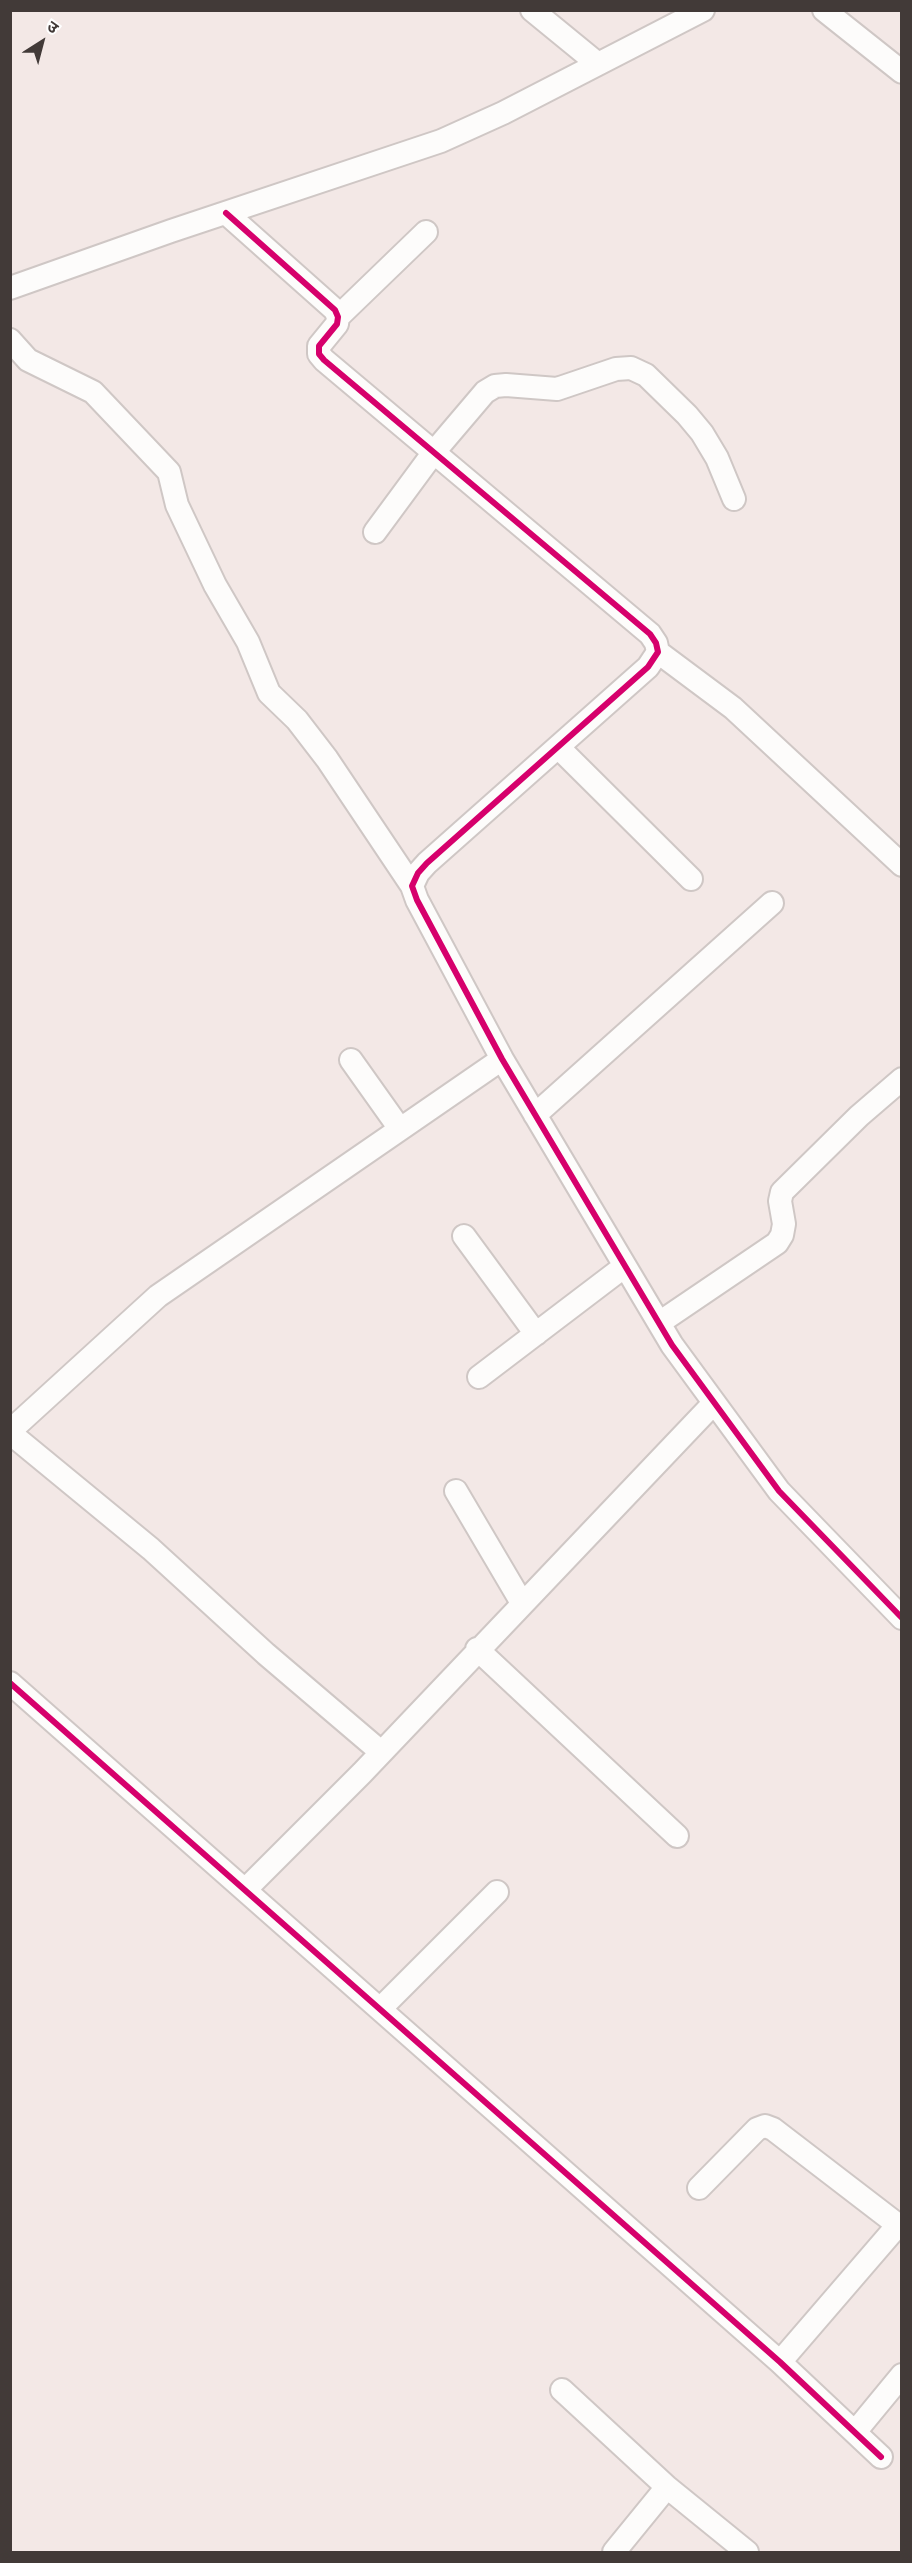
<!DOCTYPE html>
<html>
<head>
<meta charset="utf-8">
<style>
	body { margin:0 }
	#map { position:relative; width:912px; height:2563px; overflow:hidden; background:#f3e8e6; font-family:"Source Sans 3","Noto Sans Devanagari",sans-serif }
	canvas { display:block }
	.frame { position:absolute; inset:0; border:12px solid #423a38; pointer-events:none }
	.north { position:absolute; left:12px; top:12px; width:60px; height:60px; -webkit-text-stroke:4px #fff; paint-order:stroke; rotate:36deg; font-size:16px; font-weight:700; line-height:24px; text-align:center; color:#423a38 }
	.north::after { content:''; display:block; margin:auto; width:21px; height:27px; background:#423a38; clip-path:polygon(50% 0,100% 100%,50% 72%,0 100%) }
</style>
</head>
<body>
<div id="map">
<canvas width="912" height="2563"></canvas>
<div class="frame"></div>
<div class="north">उ</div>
</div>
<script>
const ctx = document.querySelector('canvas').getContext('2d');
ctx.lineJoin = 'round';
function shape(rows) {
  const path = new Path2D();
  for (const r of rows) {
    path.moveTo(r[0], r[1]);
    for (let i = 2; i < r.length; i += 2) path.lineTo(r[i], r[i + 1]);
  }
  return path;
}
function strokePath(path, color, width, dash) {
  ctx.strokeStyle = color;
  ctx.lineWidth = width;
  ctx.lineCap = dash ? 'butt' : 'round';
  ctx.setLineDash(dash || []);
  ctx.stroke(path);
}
const minor = shape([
	[532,10,598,64],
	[824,10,902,72],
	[226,213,335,310,338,317,337,324,319,346,319,354,324,360,650,634,656,643,658,652,648,667,427,863,418,873,412,886,417,900,502,1059,672,1345,779,1491,902,1618],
	[10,288,171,231,441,141,503,113,703,10],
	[338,317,426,232],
	[10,340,28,360,93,392,169,472,177,505,215,585,248,642,269,693,297,720,327,759,412,886],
	[375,532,434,452,485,392,495,386,506,385,557,389,616,369,631,368,646,375,687,415,702,433,717,458,734,499],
	[658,652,733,708,902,865],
	[558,747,691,879],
	[351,1060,400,1129],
	[535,1115,772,903],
	[464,1236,536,1334],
	[659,1323,777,1243,782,1235,784,1224,780,1201,782,1192,859,1116,902,1079],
	[479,1377,625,1266],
	[10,1431,158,1296,502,1059],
	[10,1433,151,1549,266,1654,381,1752],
	[456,1491,522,1603],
	[477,1649,677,1836],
	[10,1683,780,2362,881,2457],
	[245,1890,362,1773,714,1403],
	[380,2009,497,1892],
	[699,2188,757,2129,765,2126,773,2129,898,2225],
	[780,2362,898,2225,902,2226],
	[562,2390,667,2487,747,2552],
	[855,2432,902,2375],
	[614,2552,667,2487]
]);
strokePath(minor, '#cfc7c5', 26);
strokePath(minor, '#fdfcfb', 22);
strokePath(shape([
	[226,213,335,310,338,317,337,324,319,346,319,354,324,360,650,634,656,643,658,652,648,667,427,863,418,873,412,886,417,900,502,1059,672,1345,779,1491,902,1618],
	[10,1683,780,2362,881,2457]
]), '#d6006c', 6);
</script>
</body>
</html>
